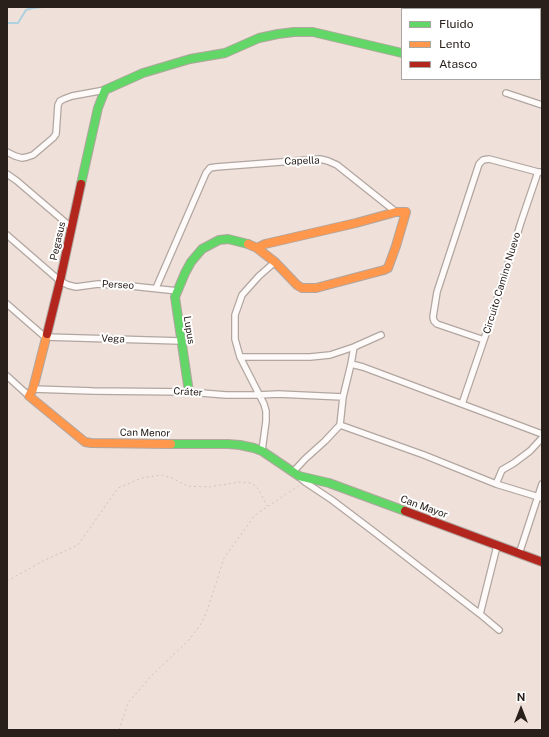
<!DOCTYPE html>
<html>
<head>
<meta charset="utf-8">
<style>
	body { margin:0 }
	#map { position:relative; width:549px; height:737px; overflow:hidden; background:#efe0d9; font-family:"Public Sans",sans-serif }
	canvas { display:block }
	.frame { position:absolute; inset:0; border:8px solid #29201b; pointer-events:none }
	.legend { position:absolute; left:401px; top:8px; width:140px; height:72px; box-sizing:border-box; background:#fff; border:1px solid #a9a6a4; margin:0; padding:5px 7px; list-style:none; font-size:12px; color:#29201b }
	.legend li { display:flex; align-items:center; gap:8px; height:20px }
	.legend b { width:20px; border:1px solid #a9a6a4 }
	.north { position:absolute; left:501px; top:689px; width:40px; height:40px; -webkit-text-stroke:3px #fff; paint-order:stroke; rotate:0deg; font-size:11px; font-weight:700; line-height:16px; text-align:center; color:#29201b }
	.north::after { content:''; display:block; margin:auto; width:14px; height:18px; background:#29201b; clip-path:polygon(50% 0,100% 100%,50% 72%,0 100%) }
</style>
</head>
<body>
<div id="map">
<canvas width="549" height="737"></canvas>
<div class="frame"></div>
<ul class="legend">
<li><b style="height:5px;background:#63d668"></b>Fluido</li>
<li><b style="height:5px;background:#ff974d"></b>Lento</li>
<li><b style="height:5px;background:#b3261e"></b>Atasco</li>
</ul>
<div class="north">N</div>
</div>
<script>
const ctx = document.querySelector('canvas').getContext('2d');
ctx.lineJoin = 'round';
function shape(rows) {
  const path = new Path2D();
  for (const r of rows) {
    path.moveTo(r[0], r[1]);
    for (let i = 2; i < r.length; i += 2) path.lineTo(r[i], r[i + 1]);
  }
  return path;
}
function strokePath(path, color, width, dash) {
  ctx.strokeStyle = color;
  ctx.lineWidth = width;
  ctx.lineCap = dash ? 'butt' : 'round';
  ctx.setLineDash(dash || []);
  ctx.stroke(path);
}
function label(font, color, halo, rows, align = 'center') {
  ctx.font = font + ' "Public Sans",sans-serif';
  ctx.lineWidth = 4;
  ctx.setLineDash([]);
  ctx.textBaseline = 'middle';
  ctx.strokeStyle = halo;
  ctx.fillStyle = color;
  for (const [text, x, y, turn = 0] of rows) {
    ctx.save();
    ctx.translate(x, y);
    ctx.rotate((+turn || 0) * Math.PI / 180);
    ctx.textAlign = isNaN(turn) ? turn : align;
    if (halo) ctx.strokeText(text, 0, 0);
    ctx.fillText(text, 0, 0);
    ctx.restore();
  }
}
strokePath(shape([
	[7,23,18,23,26,10,33,8,43,7]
]), '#aed1e1', 2);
const street = shape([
	[526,9,526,7],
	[506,93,542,105],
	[7,152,15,156,22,158,27,157,33,155,53,138,56,134,58,105,60,101,64,99,72,96,105,90],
	[7,174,17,181,72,228],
	[7,235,60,281,68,285,76,287,98,284,131,286,178,291],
	[156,288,206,173,210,168,216,167,320,159,328,161,337,165,396,212],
	[7,304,45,337,181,341],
	[484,340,437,324,434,321,433,317,437,292,479,164,483,160,489,159,538,172,542,172],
	[240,357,310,357,330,355,354,347,381,335],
	[351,364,363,367,542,434],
	[7,376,29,396],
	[33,389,93,391,189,392,226,395,259,395,278,394,343,397],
	[462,404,490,322,521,222,538,172],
	[340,425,424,455,496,484,542,498],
	[262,451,266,421,266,411,264,404,240,357,235,339,235,315,242,295,259,276,275,262],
	[293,472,305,459,325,441,340,425,343,397,351,364,354,347],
	[299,477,305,482,332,500,373,531,480,614,499,630],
	[496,484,502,470,514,463,530,451,542,438],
	[519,554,542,484],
	[480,614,497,546]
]);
const fast = shape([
	[471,9,472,7],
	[81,184,98,108,105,90,143,73,190,59,225,53,259,38,278,34,294,32,313,32,402,53],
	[189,392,175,297,185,273,191,262,202,249,219,240,228,239,248,244],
	[171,444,228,444,240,445,254,448,262,451,299,476,329,483,405,511]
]);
const slow = shape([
	[248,244,257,248,265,244,356,223,396,212,406,212,396,246,388,268,384,270,316,288,302,288,297,285,275,262,257,248],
	[47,334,33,389,29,396,85,442,91,443,171,444]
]);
const jam = shape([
	[47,334,60,281,81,184],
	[405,511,542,562]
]);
strokePath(street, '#b1a6a0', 8);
strokePath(fast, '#b1a6a0', 10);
strokePath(slow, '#b1a6a0', 10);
strokePath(jam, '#b1a6a0', 10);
strokePath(shape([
	[7,581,45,560,78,545,118,488,142,478,161,475,172,478,187,486,209,487,239,482,252,483,259,490,267,506],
	[119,730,128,703,150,677,188,641,201,624,208,608,224,558,255,515,300,485]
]), '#cbc5c3', 1, [2, 3]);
strokePath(street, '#fdfaf9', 5.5);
strokePath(fast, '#63d668', 8);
strokePath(slow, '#ff974d', 8);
strokePath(jam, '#b3261e', 8);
label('10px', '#29201b', '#fff', [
	["Capella",302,161,-2],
	["Pegasus",58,241,-77],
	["Circuito Camino Nuevo",502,283,-73],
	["Perseo",118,285,3],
	["Lupus",189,330,81],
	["Vega",113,339,1],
	["Cráter",188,392,3],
	["Can Menor",145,433,1],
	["Can Mayor",424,507,20]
]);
</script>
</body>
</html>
